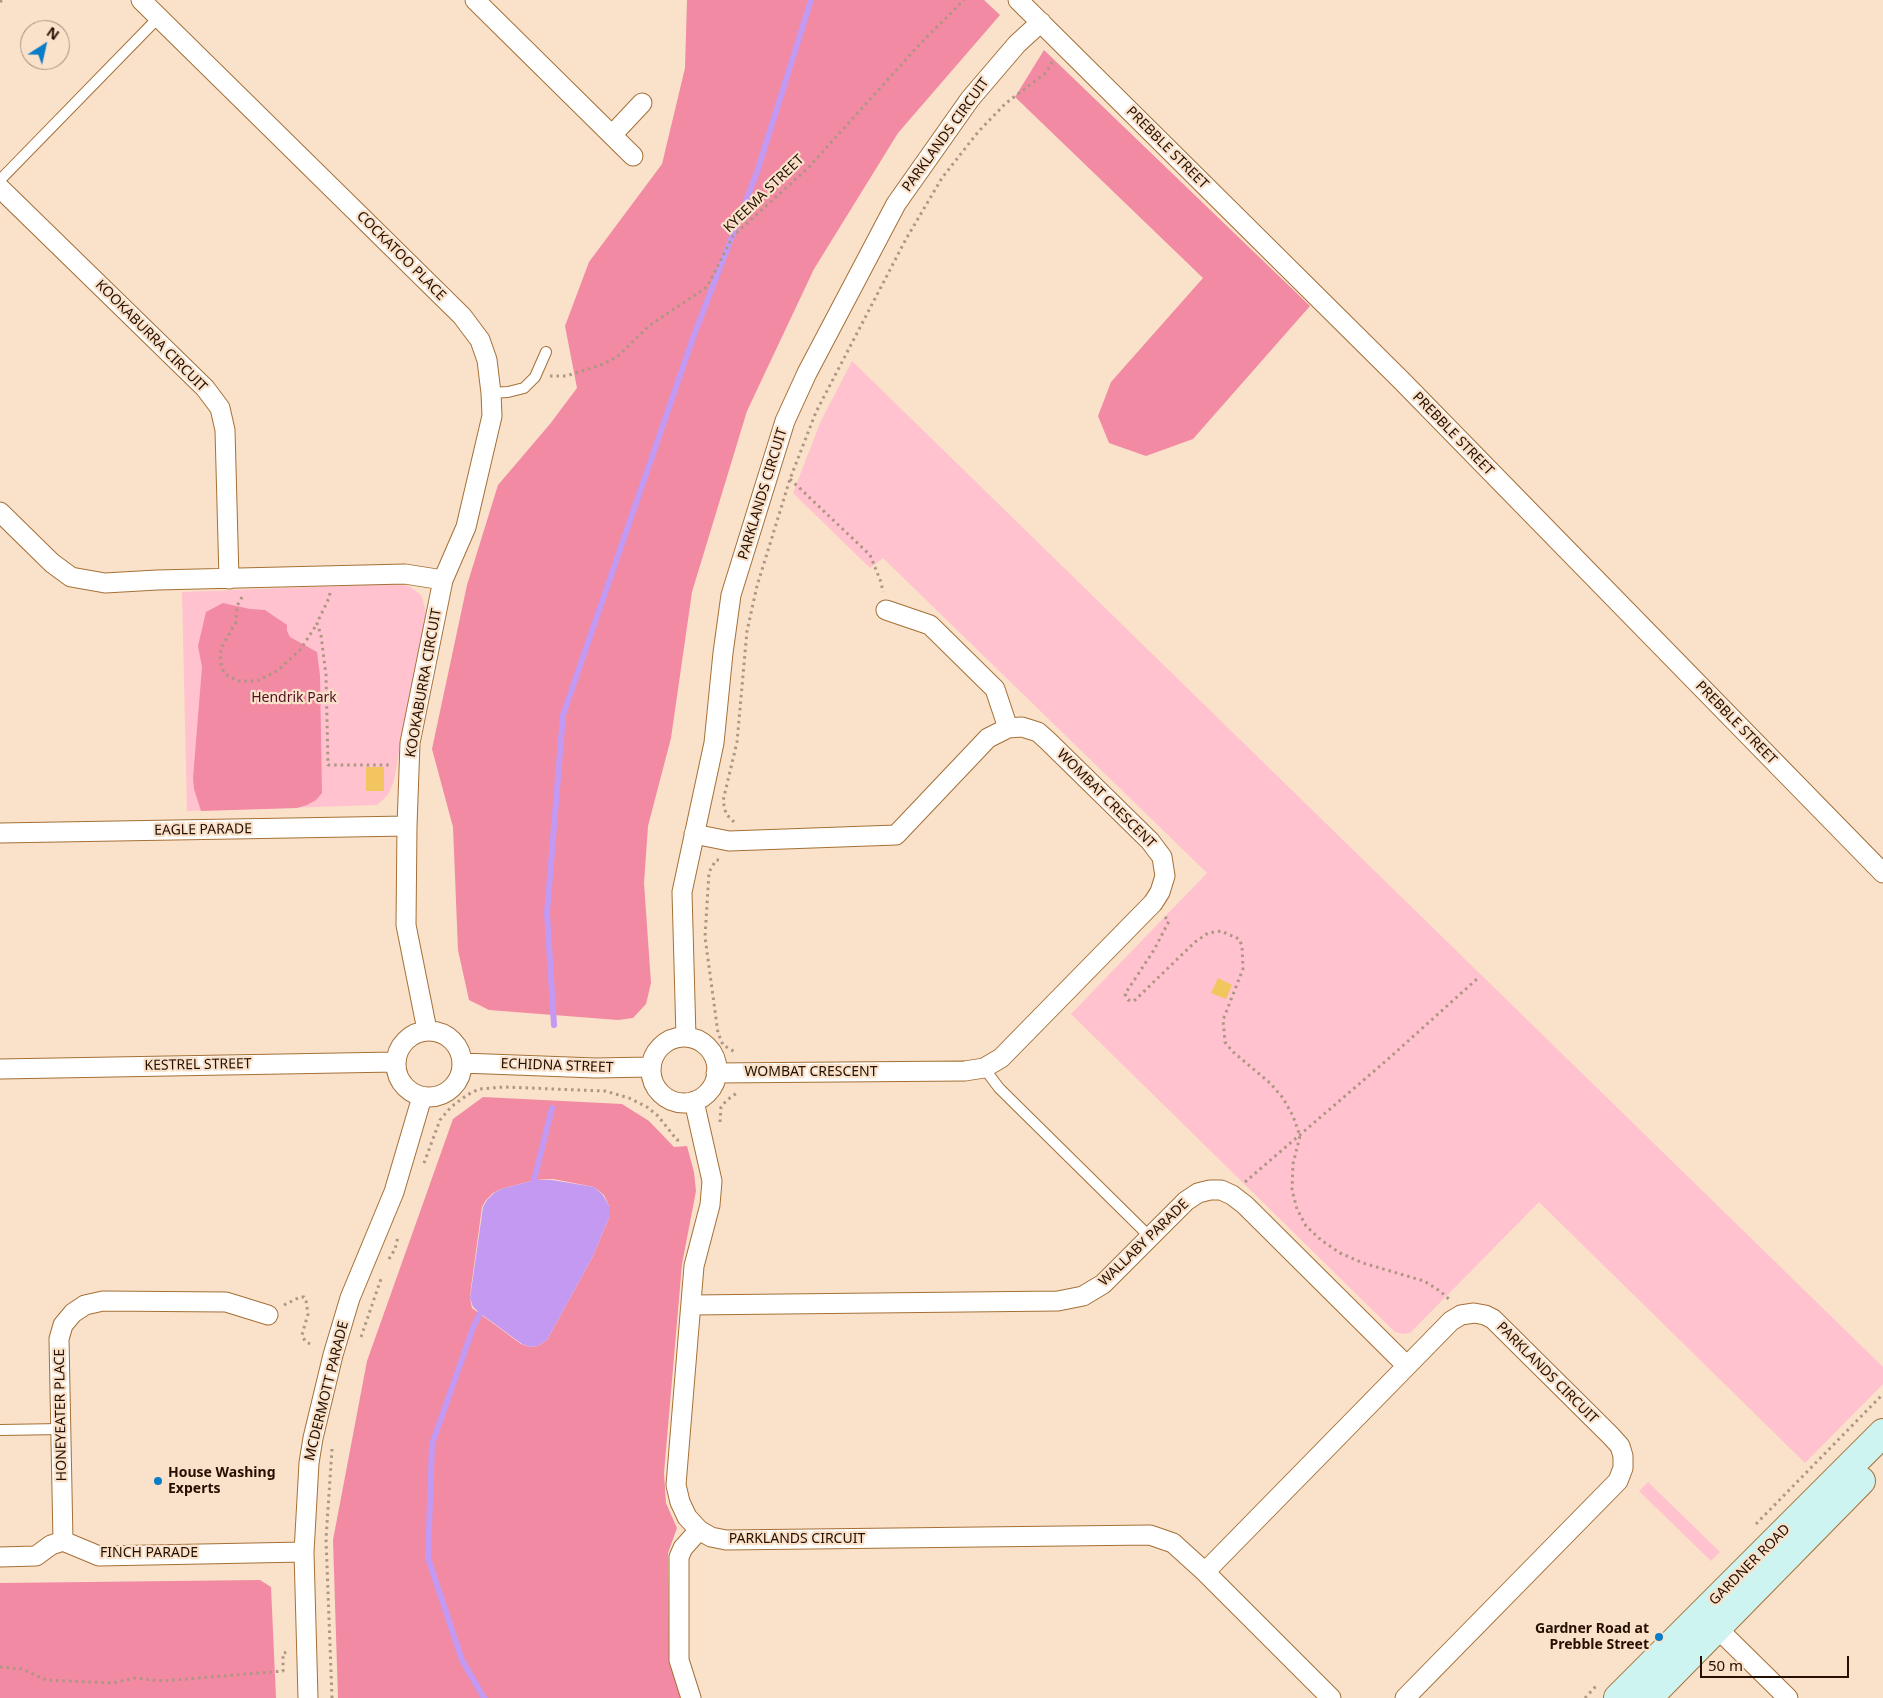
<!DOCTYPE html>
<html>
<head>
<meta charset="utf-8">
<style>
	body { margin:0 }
	#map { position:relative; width:1883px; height:1698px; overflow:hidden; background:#f9e1ca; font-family:"Noto Sans",sans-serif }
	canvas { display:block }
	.north { position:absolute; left:20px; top:20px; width:50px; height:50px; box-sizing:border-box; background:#f9e1ca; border:1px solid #a48d79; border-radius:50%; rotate:35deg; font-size:14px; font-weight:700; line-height:20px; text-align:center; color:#240f00 }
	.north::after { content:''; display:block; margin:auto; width:18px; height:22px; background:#097dc7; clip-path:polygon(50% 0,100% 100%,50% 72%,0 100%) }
	.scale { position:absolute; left:1700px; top:1656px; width:149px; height:22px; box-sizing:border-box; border:2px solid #240f00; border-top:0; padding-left:6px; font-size:15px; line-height:18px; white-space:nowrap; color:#240f00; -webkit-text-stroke:4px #f9e1ca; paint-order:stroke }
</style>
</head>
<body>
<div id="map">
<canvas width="1883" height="1698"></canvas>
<div class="north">N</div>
<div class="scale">50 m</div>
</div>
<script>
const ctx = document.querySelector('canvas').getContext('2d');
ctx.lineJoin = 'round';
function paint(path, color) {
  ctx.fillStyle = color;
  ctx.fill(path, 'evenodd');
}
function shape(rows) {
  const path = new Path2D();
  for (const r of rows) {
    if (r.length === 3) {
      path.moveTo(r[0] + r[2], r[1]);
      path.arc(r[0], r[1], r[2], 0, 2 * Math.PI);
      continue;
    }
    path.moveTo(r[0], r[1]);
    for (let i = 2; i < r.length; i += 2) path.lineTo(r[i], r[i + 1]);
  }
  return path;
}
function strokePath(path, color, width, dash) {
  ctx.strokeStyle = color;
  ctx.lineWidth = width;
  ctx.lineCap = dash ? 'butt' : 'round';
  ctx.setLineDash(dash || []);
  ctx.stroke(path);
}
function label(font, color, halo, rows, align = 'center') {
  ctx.font = font + ' "Noto Sans",sans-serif';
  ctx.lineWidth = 4.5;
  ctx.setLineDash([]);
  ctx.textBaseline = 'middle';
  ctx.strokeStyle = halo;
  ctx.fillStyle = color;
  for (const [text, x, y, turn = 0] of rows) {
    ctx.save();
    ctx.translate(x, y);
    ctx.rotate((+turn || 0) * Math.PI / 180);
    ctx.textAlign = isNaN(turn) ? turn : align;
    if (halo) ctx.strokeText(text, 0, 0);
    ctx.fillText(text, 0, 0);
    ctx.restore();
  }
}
paint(shape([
	[852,361,1883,1367,1883,1384,1805,1463,1539,1202,1410,1333,1403,1334,1395,1332,1071,1014,1207,873,883,558,870,568,793,493,821,421],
	[395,584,409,586,421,595,425,608,427,620,398,757,394,781,388,795,377,805,187,811,182,592],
	[1648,1482,1720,1552,1711,1561,1639,1491]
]), '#ffc2ce');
paint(shape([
	[687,0,984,0,1000,15,898,133,814,269,747,411,692,592,671,738,648,826,644,883,651,983,646,1004,633,1018,618,1020,489,1010,469,1000,458,950,453,827,432,749,467,585,498,485,550,424,577,388,565,326,589,262,662,164,685,68],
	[1044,50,1310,306,1193,439,1146,456,1109,443,1098,416,1111,382,1203,278,1015,97],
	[223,603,250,609,265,610,287,625,287,631,290,637,317,652,320,676,322,793,316,800,307,805,297,808,201,811,194,789,193,778,202,667,198,646,206,612],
	[483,1097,622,1104,649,1121,674,1147,687,1146,694,1172,696,1191,682,1264,664,1473,666,1503,677,1528,668,1553,669,1662,681,1698,338,1698,333,1540,367,1361,453,1119],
	[553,1179,594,1187,604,1195,609,1206,609,1218,592,1258,547,1340,538,1346,530,1347,521,1344,472,1308,470,1298,471,1288,482,1207,486,1200,493,1193,501,1189,535,1180],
	[260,1580,271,1587,276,1698,0,1698,0,1583]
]), '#f38aa3');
paint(shape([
	[535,1180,552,1180,594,1187,603,1195,609,1206,609,1218,592,1258,547,1340,538,1346,530,1347,522,1344,481,1314,473,1307,470,1298,483,1207,487,1200,494,1193,501,1189]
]), '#c399f1');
strokePath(shape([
	[554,1025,547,913,563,715,694,335,757,172,811,0],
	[532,1188,552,1108],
	[483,1307,473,1328,432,1444,428,1558,462,1660,484,1698]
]), '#c399f1', 6);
paint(shape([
	[366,767,384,767,384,791,366,791],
	[1218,978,1232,985,1226,999,1211,993]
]), '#f2c55f');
const lane = shape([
	[0,180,158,18],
	[491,393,508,392,524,388,535,377,546,352],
	[984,1068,999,1088,1151,1238],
	[0,1430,61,1429]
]);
const street = shape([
	[141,0,462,316,480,340,487,360,491,393,492,416,466,527,443,580,410,743,407,826,406,925,427,1030],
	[475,0,633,156],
	[1018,0,1402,381,1883,873],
	[612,135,642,103],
	[0,188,205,388,220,408,225,430,229,579],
	[0,512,52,563,71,577,105,583,157,580,405,574,443,580],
	[886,610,930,625,995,689,1008,728],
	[0,833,407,826],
	[694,834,729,841,896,835,988,738,1008,728,1022,727,1038,732,1048,741,1150,841,1162,857,1165,876,1160,892,1153,903,1001,1058,984,1068,965,1071,716,1073],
	[429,1064,33],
	[686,1037,682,892,714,743,723,653,731,595,785,421,807,373,896,204,970,99,1017,44,1041,22],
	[684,1070,33],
	[462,1063,595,1068,651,1067],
	[0,1069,395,1062],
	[694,1101,712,1181,710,1205,694,1266,676,1485,680,1502,687,1517,699,1530,711,1537,726,1540,1150,1535,1173,1543,1205,1572,1331,1698],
	[692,1305,1058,1301,1083,1296,1103,1284,1186,1201,1198,1193,1210,1190,1221,1190,1232,1195,1245,1205,1406,1365],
	[63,1541,59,1339,63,1325,73,1313,85,1305,103,1301,226,1302,268,1315],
	[0,1557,36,1556,51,1545,63,1541,99,1556,304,1552],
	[1205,1572,1451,1321,1461,1315,1474,1313,1485,1315,1493,1319,1611,1436,1620,1446,1623,1456,1623,1468,1618,1481,1405,1698],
	[1717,1628,1788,1698],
	[308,1698,304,1552,309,1463,313,1438,333,1355,350,1298,394,1192,422,1097],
	[691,1698,679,1660,679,1557,683,1548,699,1530]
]);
const secondary = shape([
	[1618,1698,1883,1433],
	[1648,1698,1861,1481]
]);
strokePath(lane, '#a57036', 12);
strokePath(street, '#a57036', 21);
strokePath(secondary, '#a57036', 30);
strokePath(shape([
	[0,2,2,0],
	[550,376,566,376,601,365,617,357,650,325,707,287,733,236,809,167,919,45,964,0],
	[790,479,870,555,881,582,883,592],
	[330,593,329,598,317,623,321,635,326,675,328,765,391,765],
	[242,597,237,606,236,622,221,648,220,656,221,664,223,670,228,676,239,681,257,681,277,671,300,650,317,624],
	[734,822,726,814,723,801,737,742,747,631,757,586,790,479,816,412,906,239,942,178,978,132,1006,103,1047,72,1053,60],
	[719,860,716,860,709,872,705,937,718,1033,723,1045,735,1052],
	[1165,917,1169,921,1154,950,1125,994,1128,1000,1134,1001,1195,942,1208,933,1221,931,1239,939,1242,946,1243,969,1223,1020,1225,1042,1232,1051,1270,1083,1283,1098,1293,1116,1300,1136,1293,1164,1292,1190,1297,1209,1306,1226,1321,1240,1340,1253,1363,1263,1424,1281,1440,1291,1450,1300],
	[720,1122,721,1107,727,1100,737,1093],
	[424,1163,440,1120,451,1107,467,1095,479,1089,504,1087,605,1091,629,1098,647,1107,658,1116,677,1140,683,1139],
	[1245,1182,1387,1060,1478,978],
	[389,1259,395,1249,398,1237],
	[284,1305,300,1297,304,1297,306,1301,308,1314,302,1335,305,1341,310,1344],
	[361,1337,382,1276],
	[1756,1524,1883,1394],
	[0,1667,22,1669,46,1680,112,1683,135,1678,163,1681,283,1671,283,1653,289,1652],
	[332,1698,326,1539,332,1449],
	[1585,1698,1597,1685]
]), '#ad9682', 3, [2.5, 4]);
strokePath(lane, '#fff', 10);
strokePath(street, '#fff', 19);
strokePath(secondary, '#cdf4f0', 28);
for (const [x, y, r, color] of [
	[158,1481,5,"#097dc7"],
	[1659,1637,5,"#097dc7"]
]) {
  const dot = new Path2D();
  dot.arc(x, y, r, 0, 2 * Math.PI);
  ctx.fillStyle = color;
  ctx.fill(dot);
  strokePath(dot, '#f9e1ca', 2);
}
label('14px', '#240f00', '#f9e1ca', [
	["PARKLANDS CIRCUIT",946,135,-54],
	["PREBBLE STREET",1167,148,45],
	["KYEEMA STREET",764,194,-44],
	["COCKATOO PLACE",401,256,45],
	["KOOKABURRA CIRCUIT",151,336,45],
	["PREBBLE STREET",1453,434,46],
	["PARKLANDS CIRCUIT",763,494,-73],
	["KOOKABURRA CIRCUIT",424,683,-80],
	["PREBBLE STREET",1736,723,46],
	["WOMBAT CRESCENT",1106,799,45],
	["EAGLE PARADE",203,830,-1],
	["KESTREL STREET",198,1065,-1],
	["ECHIDNA STREET",557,1066,2],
	["WOMBAT CRESCENT",811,1072],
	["WALLABY PARADE",1144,1243,-44],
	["PARKLANDS CIRCUIT",1547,1373,45],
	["MCDERMOTT PARADE",327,1391,-76],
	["HONEYEATER PLACE",61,1415,-91],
	["PARKLANDS CIRCUIT",797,1539],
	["FINCH PARADE",149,1553],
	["GARDNER ROAD",1750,1565,-45]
]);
label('14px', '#500f25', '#f9e1ca', [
	["Hendrik Park",294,698]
]);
label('bold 14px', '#240f00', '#f9e1ca', [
	["House Washing",168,1473],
	["Experts",168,1489],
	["Gardner Road at",1649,1629,"right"],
	["Prebble Street",1649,1645,"right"]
], 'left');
</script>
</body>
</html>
